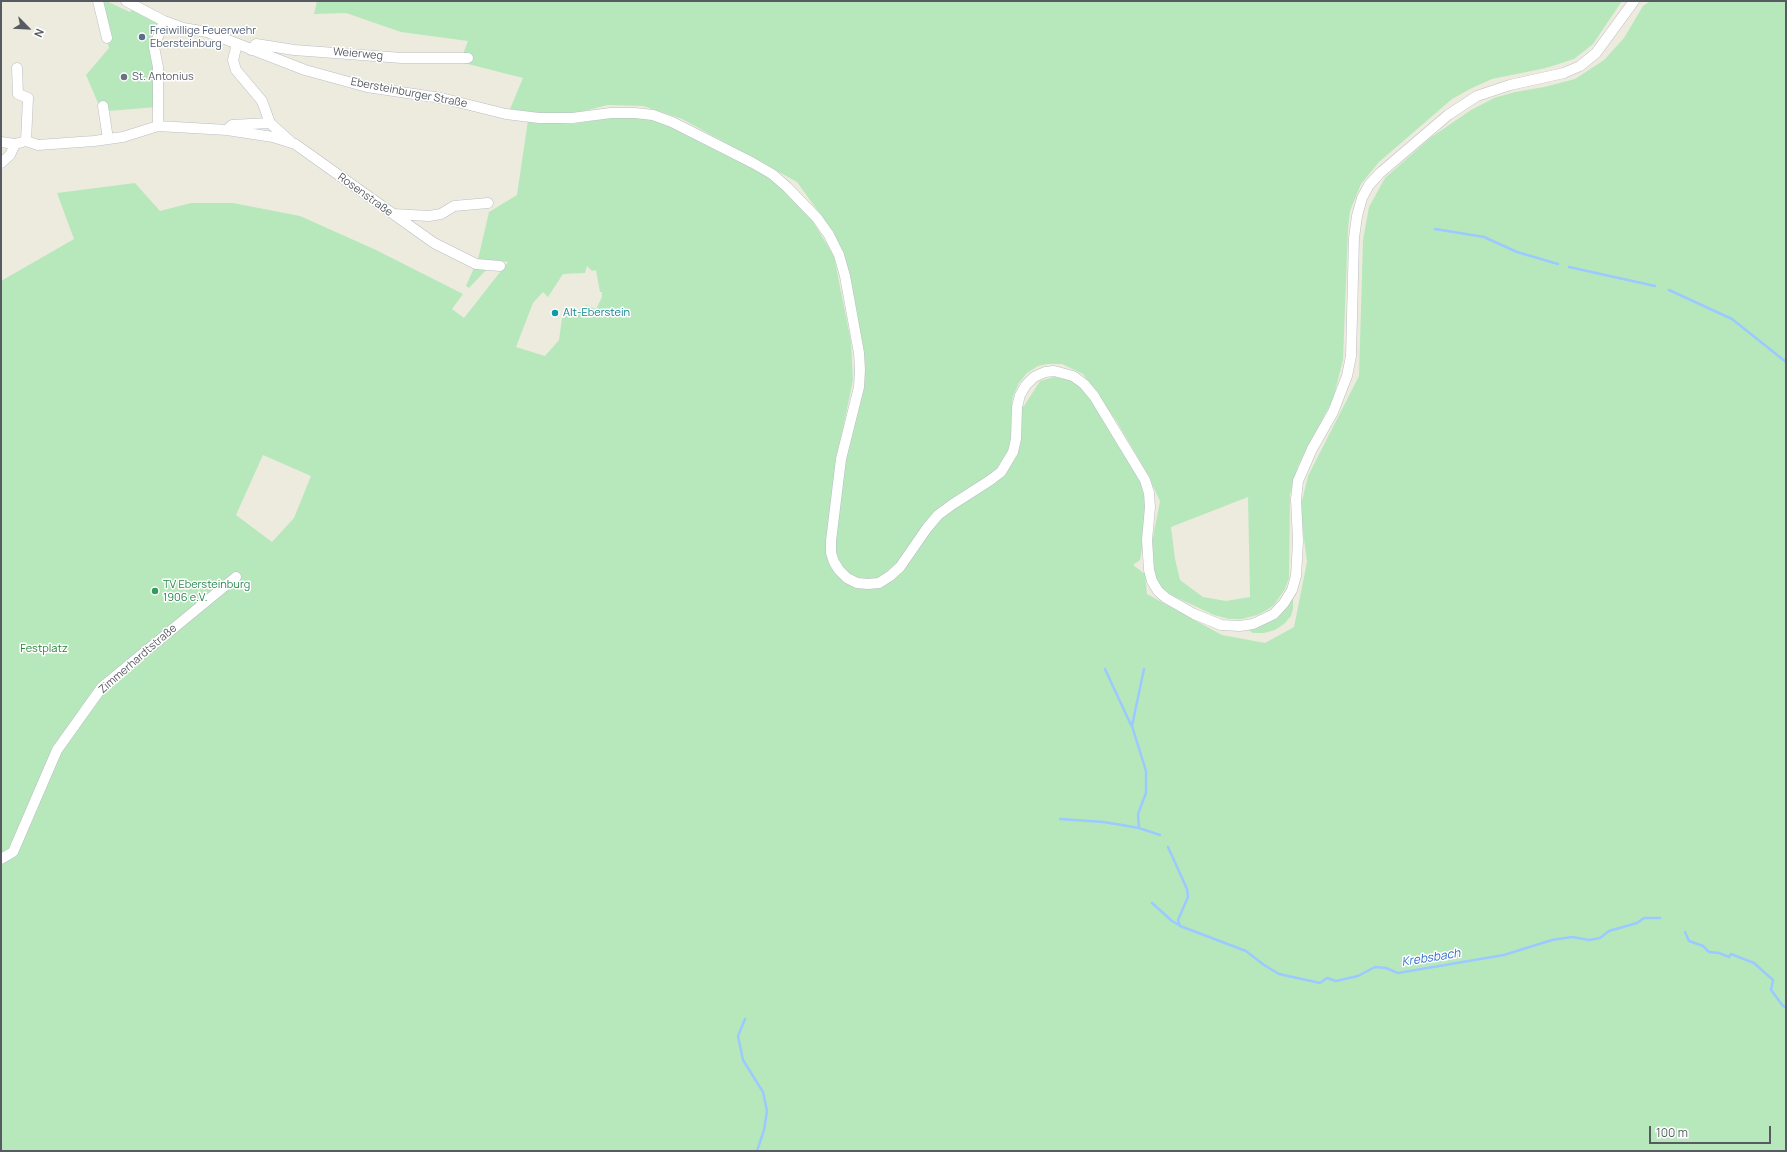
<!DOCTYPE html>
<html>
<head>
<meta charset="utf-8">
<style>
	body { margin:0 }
	#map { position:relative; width:1787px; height:1152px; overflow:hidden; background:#edebde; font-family:Manrope,sans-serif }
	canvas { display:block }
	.frame { position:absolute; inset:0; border:2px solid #575b61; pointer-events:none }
	.north { position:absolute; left:8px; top:8px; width:40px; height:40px; -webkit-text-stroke:3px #fff; paint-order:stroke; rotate:114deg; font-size:11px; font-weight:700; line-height:16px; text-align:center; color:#575b61 }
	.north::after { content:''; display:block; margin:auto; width:14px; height:18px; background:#575b61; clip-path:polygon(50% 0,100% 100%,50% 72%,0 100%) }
	.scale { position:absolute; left:1649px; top:1126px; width:122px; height:18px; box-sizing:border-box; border:2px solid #575b61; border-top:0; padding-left:5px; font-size:12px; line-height:14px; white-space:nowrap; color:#575b61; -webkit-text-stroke:3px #fff; paint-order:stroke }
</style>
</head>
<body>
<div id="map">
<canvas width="1787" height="1152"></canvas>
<div class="frame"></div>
<div class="north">N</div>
<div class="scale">100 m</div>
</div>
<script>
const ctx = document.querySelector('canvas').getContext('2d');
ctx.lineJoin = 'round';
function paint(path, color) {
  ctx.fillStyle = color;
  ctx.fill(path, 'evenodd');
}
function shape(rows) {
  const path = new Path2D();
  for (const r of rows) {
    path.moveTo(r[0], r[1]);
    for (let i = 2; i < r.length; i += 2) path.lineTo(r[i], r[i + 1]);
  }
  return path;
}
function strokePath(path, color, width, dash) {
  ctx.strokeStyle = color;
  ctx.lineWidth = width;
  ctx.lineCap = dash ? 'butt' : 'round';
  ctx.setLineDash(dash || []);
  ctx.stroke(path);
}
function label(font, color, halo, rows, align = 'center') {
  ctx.font = font + ' Manrope,sans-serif';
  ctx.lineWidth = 3;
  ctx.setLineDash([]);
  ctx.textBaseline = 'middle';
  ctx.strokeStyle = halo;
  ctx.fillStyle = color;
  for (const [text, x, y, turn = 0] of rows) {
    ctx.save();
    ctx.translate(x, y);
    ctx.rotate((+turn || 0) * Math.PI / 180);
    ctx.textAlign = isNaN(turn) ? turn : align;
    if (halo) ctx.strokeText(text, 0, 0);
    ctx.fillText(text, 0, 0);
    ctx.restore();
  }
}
paint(shape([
	[98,1,106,1,130,12,133,8,158,22,150,49,158,67,156,107,109,111,98,103,86,75,109,48],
	[317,1,1622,1,1593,44,1574,59,1546,68,1492,79,1472,88,1452,99,1379,162,1361,184,1350,211,1348,229,1343,360,1333,399,1298,466,1290,495,1289,578,1285,589,1274,605,1267,610,1257,615,1242,619,1229,619,1214,615,1169,594,1158,584,1152,567,1151,547,1160,501,1144,468,1117,422,1083,374,1062,364,1048,364,1038,366,1027,373,1019,383,1013,396,1012,404,1024,406,1040,381,1054,377,1067,379,1080,386,1096,406,1143,485,1145,503,1142,549,1140,560,1133,565,1145,574,1147,594,1222,635,1265,643,1294,627,1307,562,1300,509,1308,476,1359,376,1363,240,1369,207,1385,178,1430,138,1471,110,1494,98,1515,92,1544,87,1575,79,1604,60,1624,38,1643,6,1650,1,1786,1,1786,1151,1,1151,1,281,74,239,57,193,135,183,160,211,191,203,233,203,300,216,376,250,463,294,452,309,464,318,508,262,491,260,487,269,469,288,466,286,478,259,489,212,517,195,528,120,571,124,611,118,647,117,671,126,753,166,781,187,812,220,834,256,851,342,853,380,842,433,863,352,851,281,833,232,797,182,682,119,643,106,608,105,576,113,536,113,510,109,523,78,460,62,468,41,401,32,346,13,314,14],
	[587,266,592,271,596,270,600,292,602,292,602,297,596,309,586,305,585,308,562,318,559,340,545,356,516,347,533,303,543,292,548,297,563,274,585,273],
	[263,455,311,476,294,518,272,542,236,515],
	[1248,497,1250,597,1226,601,1203,597,1180,580,1175,559,1171,527],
	[1293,598,1293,609,1291,616,1284,624,1275,630,1264,633,1253,633,1247,629,1255,628,1276,617]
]), '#b7e8bc');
strokePath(shape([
	[1435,229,1484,237,1517,252,1558,264],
	[1569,267,1655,286],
	[1669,290,1732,319,1786,362],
	[1105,669,1131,725],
	[1144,669,1132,726,1146,771,1146,793,1138,814,1139,828,1160,835],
	[1060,819,1104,822,1139,828],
	[1168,847,1187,889,1188,897,1178,920,1180,926,1246,951,1264,965,1279,974,1320,983,1327,978,1336,981,1358,976,1375,967,1386,968,1398,973,1504,955,1552,940,1572,937,1589,940,1600,938,1609,931,1637,923,1644,918,1660,918],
	[1152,903,1172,921,1179,925],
	[1685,932,1689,941,1703,946,1709,952,1719,953,1729,957,1731,954,1754,963,1773,980,1771,990,1783,1006,1786,1007],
	[745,1019,738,1036,743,1060,763,1092,767,1111,764,1130,757,1151]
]), '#9cc9ff', 2.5);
const minor = shape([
	[98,1,107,38],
	[126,1,164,21,183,28,207,32,305,70,367,87,441,98,506,114,539,118,572,118,611,113,635,113,653,115,672,122,753,163,772,174,787,187,817,218,829,235,839,255,845,276,859,353,860,370,859,387,841,459,831,541,831,553,834,562,839,570,847,578,857,583,868,584,879,583,890,576,900,567,927,528,938,515,953,504,989,481,1001,472,1013,452,1016,439,1017,407,1020,395,1026,385,1034,377,1045,372,1054,371,1073,376,1084,384,1094,396,1145,480,1149,493,1150,507,1147,540,1149,570,1152,581,1158,591,1166,598,1194,614,1221,625,1240,626,1253,624,1274,614,1284,603,1292,590,1296,576,1298,541,1296,499,1298,481,1312,449,1333,412,1347,376,1351,356,1354,238,1357,216,1362,198,1369,185,1380,173,1448,115,1477,96,1510,85,1564,73,1580,66,1596,53,1634,1],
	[237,44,233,60,236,70,262,101,270,123,290,141],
	[251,50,256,44,294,50,402,58,468,58],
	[17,68,18,94,28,98,26,141],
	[103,106,108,139],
	[158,126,158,67,154,47,164,21],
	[227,130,232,125,270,123],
	[1,142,15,144,26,141,38,145,94,141,123,137,158,126,227,130,273,137,295,144,434,243,476,264,500,266],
	[1,163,10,155,15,144],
	[393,214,429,216,441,214,454,206,488,203],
	[1,859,13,852,57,750,102,687,236,577]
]);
strokePath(minor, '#bbbdc4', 11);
strokePath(minor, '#fff', 10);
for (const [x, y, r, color] of [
	[142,37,4,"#5c6f8a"],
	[124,77,4,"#6b7280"],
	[555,313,4,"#0f9aa8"],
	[155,591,4,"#2e9e5b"]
]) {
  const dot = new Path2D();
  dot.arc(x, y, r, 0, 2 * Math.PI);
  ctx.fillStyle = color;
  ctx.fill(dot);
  strokePath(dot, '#fff', 1.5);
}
label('11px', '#4e5e75', '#fff', [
	["Freiwillige Feuerwehr",150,31],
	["Ebersteinburg",150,44]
], 'left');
label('11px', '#575b61', '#fff', [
	["Weierweg",358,54,5],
	["Ebersteinburger Straße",409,93,11],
	["Rosenstraße",365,195,36],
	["Zimmerhardtstraße",138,659,-41]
]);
label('11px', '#5b616d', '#fff', [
	["St. Antonius",132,77]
], 'left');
label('11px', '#0d838f', '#fff', [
	["Alt-Eberstein",563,313]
], 'left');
label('11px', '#27864d', '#fff', [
	["TV Ebersteinburg",163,585],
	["1906 e.V.",163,598]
], 'left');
label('11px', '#2b8639', '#fff', [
	["Festplatz",44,649]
]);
label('italic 12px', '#326ece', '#fff', [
	["Krebsbach",1431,958,-9]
]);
</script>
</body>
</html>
